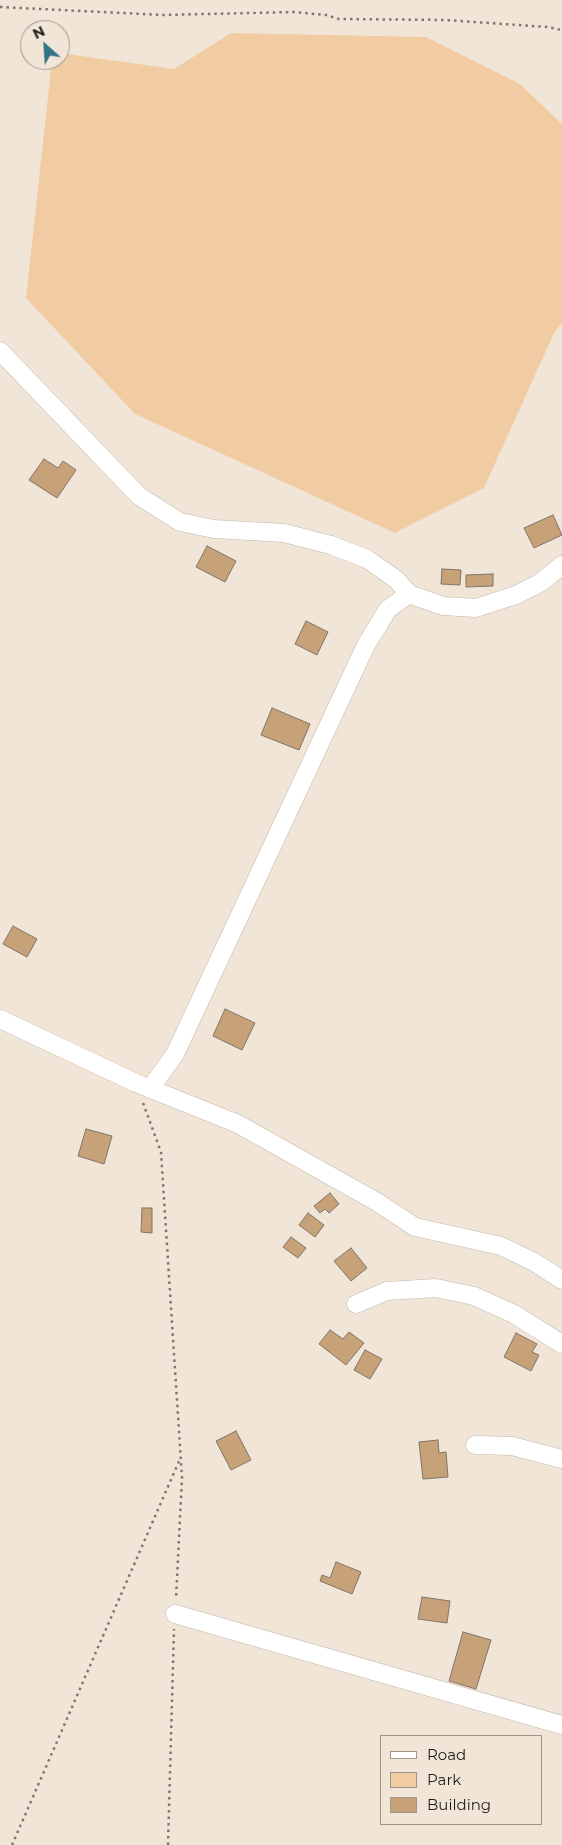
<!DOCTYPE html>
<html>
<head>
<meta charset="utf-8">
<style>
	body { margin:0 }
	#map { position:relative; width:562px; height:1845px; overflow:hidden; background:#f1e5d8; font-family:Montserrat,sans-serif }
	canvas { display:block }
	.legend { position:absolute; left:380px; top:1735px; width:162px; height:90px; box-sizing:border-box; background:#f1e5d8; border:1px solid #9e958b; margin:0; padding:6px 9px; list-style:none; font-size:15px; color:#211c18 }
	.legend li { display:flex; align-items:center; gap:10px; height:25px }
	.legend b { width:25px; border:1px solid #9e958b }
	.north { position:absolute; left:20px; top:20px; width:50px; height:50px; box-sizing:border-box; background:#f1e5d8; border:1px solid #9e958b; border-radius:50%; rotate:334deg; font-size:14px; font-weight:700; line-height:20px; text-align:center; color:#211c18 }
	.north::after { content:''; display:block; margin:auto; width:18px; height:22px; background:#337487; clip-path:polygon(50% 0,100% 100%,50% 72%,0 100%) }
</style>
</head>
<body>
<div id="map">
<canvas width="562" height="1845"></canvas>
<ul class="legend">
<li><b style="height:6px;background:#fff"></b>Road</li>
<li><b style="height:14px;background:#f1cca3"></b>Park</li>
<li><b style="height:14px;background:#c7a279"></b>Building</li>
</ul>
<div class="north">N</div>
</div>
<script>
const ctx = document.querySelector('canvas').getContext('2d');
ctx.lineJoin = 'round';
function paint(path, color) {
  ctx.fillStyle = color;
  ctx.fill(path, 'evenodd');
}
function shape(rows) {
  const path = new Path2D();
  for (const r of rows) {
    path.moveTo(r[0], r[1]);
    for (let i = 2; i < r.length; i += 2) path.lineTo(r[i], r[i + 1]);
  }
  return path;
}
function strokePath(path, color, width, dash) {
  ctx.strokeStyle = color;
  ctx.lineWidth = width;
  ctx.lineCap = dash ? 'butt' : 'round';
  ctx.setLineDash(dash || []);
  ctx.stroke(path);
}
paint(shape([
	[231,33,426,37,520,84,562,124,562,323,554,333,484,488,395,533,135,414,26,298,52,60,60,60,60,53,174,69]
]), '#f1cca3');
const building = shape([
	[44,459,58,468,63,461,76,470,57,498,29,480,44,459],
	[553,515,562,535,534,548,524,528,553,515],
	[207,546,236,561,225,582,196,567,207,546],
	[442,569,461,570,460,585,441,584,442,569],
	[493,574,493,586,466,587,466,575,493,574],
	[306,621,328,632,317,655,295,644,306,621],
	[272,708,310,724,299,750,261,735,272,708],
	[13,926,37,939,27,957,3,944,13,926],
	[225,1009,255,1023,242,1050,213,1036,225,1009],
	[86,1129,112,1136,104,1164,78,1156,86,1129],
	[330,1193,339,1204,329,1213,325,1209,320,1213,314,1206,330,1193],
	[142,1208,152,1208,152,1233,141,1232,142,1208],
	[308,1213,324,1225,315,1237,299,1225,308,1213],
	[291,1237,306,1248,298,1258,283,1247,291,1237],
	[351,1248,367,1268,351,1281,334,1261,351,1248],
	[330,1330,343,1339,349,1332,364,1343,346,1365,319,1344,330,1330],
	[516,1333,537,1344,532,1352,539,1355,531,1371,504,1357,516,1333],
	[365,1350,382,1359,370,1379,354,1370,365,1350],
	[236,1431,251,1460,231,1470,216,1441,236,1431],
	[438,1440,439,1453,446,1452,448,1477,423,1479,419,1442,438,1440],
	[336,1562,361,1572,352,1594,320,1581,322,1575,330,1578,336,1562],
	[422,1597,450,1601,447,1623,418,1619,422,1597],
	[463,1632,491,1640,476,1689,449,1681,463,1632]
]);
paint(building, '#c7a279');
strokePath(building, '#7f7469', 1);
const minor = shape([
	[0,351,139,496,180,522,214,529,284,533,331,545,367,559,397,580,409,594,443,606,476,608,516,595,540,583,562,565],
	[0,1019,136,1083,238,1124,377,1202,415,1227,501,1246,534,1262,562,1280],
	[150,1089,175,1054,366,645,388,609,409,594],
	[356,1304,387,1291,436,1288,474,1296,514,1314,562,1344],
	[475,1445,512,1446,562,1459],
	[175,1614,562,1725]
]);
strokePath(minor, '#c3b8ab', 19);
strokePath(shape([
	[0,7,163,15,294,12,326,15,339,19,445,20,547,27,562,30],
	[143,1103,161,1152,182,1478,176,1599],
	[12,1845,180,1459],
	[168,1845,174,1629]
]), '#7f776f', 2.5, [2.5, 4]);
strokePath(minor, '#fff', 18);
</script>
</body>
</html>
